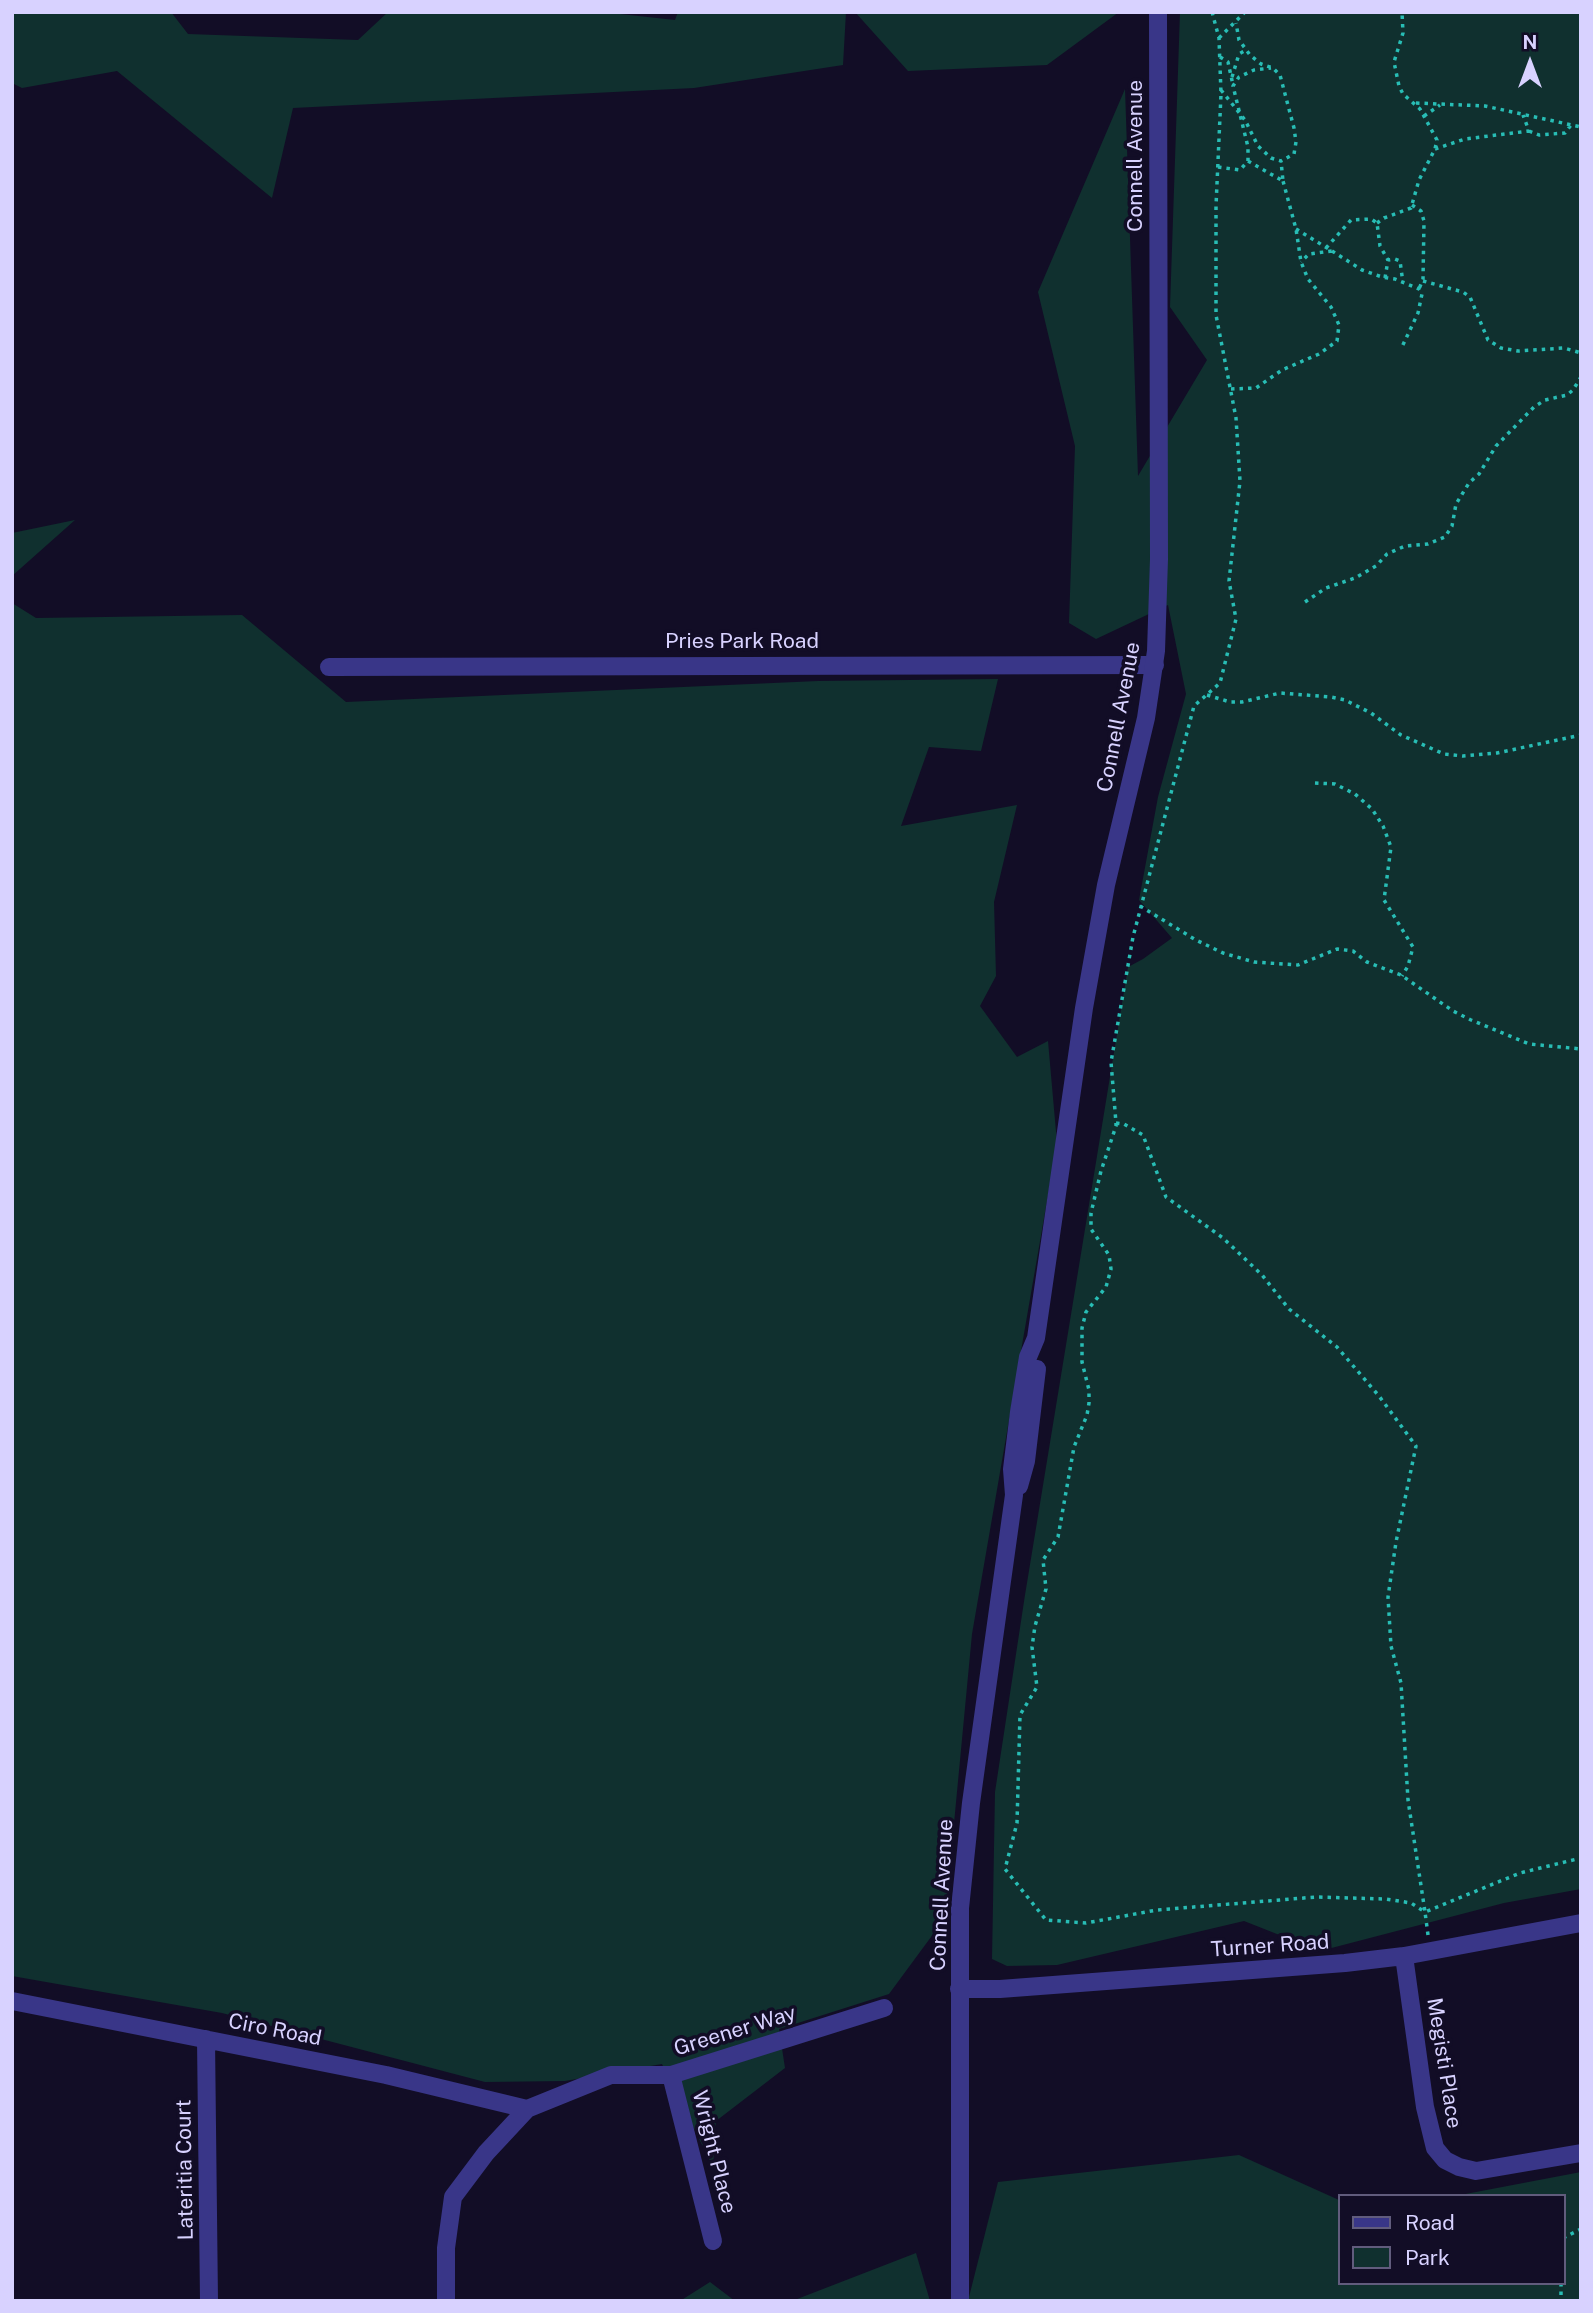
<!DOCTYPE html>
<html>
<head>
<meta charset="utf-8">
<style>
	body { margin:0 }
	#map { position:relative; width:1593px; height:2313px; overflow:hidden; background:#120d26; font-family:"Public Sans",sans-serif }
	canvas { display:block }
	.frame { position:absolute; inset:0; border:14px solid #d8d2ff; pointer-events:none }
	.legend { position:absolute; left:1338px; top:2194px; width:228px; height:91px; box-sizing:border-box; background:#120d26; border:2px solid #615c7d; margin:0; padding:9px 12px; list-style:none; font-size:21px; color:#d8d2ff }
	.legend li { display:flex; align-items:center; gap:14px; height:35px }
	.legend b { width:35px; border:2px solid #615c7d }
	.north { position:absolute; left:1495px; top:28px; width:70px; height:70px; -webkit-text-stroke:5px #120d26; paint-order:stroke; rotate:0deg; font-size:19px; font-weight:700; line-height:28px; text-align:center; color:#d8d2ff }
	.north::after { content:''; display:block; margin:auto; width:24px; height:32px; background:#d8d2ff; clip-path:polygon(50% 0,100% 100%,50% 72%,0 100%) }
</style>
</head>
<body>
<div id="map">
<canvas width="1593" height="2313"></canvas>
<div class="frame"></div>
<ul class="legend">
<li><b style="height:9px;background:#393688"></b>Road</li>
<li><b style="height:19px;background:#10302f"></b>Park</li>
</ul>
<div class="north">N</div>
</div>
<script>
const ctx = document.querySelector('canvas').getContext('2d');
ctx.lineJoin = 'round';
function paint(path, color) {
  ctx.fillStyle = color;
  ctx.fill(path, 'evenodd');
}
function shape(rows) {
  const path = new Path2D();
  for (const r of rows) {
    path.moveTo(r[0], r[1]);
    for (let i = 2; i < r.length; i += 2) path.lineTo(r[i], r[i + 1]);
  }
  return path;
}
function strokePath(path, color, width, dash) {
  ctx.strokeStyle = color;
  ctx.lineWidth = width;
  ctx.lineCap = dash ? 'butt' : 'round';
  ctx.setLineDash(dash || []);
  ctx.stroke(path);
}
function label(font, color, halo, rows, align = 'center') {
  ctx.font = font + ' "Public Sans",sans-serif';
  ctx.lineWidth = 7;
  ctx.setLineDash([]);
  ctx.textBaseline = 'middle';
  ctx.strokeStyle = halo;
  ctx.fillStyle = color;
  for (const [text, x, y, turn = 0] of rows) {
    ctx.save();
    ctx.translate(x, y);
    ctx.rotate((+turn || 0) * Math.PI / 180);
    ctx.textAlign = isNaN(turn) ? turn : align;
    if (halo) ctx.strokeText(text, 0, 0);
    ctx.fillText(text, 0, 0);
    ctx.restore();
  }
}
paint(shape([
	[12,12,171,12,188,34,358,40,388,12,602,12,675,20,678,12,846,12,843,65,694,88,293,108,272,198,117,71,22,88,12,83],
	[855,12,1119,12,1047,65,908,71],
	[1180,12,1581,12,1581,1889,1504,1903,1320,1951,1244,1921,1057,1965,1007,1966,992,1959,995,1792,1025,1595,1128,967,1143,959,1172,938,1139,900,1158,797,1186,694,1168,605,1096,639,1069,623,1075,446,1038,292,1125,89,1138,476,1207,360,1170,307],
	[75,520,12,576,12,533],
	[12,603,36,618,242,615,346,702,818,681,998,679,981,751,929,747,901,826,1017,805,994,902,996,976,980,1006,1017,1057,1048,1041,1057,1143,972,1634,945,1918,889,1994,779,2029,785,2068,716,2121,713,2167,662,2064,565,2081,485,2082,222,2013,12,1976],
	[1239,2155,1339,2200,1339,2283,1563,2283,1563,2196,1455,2196,1581,2172,1581,2248,1579,2250,1581,2301,968,2301,998,2182],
	[916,2253,930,2301,792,2301],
	[710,2282,735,2301,680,2301]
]), '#10302f');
strokePath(shape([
	[1219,38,1245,12],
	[1220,57,1228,62,1233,85],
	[1232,77,1239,54,1246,50],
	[1221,90,1245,120,1258,146,1271,158,1281,161,1294,154,1296,142,1294,128,1280,75,1273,68,1261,64,1250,55,1239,40,1236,23],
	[1416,103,1485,106,1581,127],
	[1424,116,1440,105],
	[1529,131,1539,135,1565,133,1571,125],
	[1435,149,1465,139,1529,131,1523,115],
	[1248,161,1283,181,1281,161],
	[1218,167,1240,170,1248,161,1248,147,1233,86,1239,77,1254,70,1271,68],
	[1412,205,1421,211,1424,221,1423,279,1419,289],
	[1377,223,1384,218,1411,208,1419,180,1435,149,1437,140,1420,109,1403,94,1399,86,1394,62,1403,33,1402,12],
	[1296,229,1332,251,1309,254,1301,262],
	[1326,248,1351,220,1371,219,1377,223,1380,246,1388,260],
	[1332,251,1362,270,1382,277,1395,279,1419,289,1422,294,1418,313,1401,349],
	[1385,278,1388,260,1395,259,1400,261,1403,283],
	[1423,281,1463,292,1470,297,1488,340,1501,348,1518,351,1564,348,1581,353],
	[1231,389,1256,388,1282,370,1319,354,1337,341,1339,325,1331,307,1308,279,1301,262,1296,229,1283,181],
	[1305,602,1326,588,1355,578,1376,566,1387,554,1405,546,1428,544,1445,537,1452,526,1456,504,1469,483,1479,474,1496,446,1534,407,1545,400,1567,395,1573,390,1581,377],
	[1207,695,1230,702,1242,702,1280,693,1331,697,1345,700,1371,713,1401,735,1444,754,1463,756,1497,753,1581,735],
	[1315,783,1335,784,1355,794,1372,809,1383,826,1391,847,1384,900,1413,947,1408,966,1402,976],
	[1140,906,1196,940,1223,953,1254,962,1298,965,1337,949,1353,951,1367,962,1401,975,1453,1011,1471,1020,1529,1044,1581,1049],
	[1116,1123,1124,1124,1143,1135,1166,1197,1223,1238,1262,1275,1289,1309,1337,1347,1379,1396,1416,1446,1396,1542,1388,1597,1391,1646,1401,1683,1408,1800,1425,1912,1411,1903,1386,1899,1316,1897,1157,1910,1086,1923,1046,1920,1005,1869,1017,1823,1020,1715,1037,1687,1032,1647,1035,1626,1046,1589,1043,1560,1058,1537,1074,1447,1087,1415,1089,1403,1089,1390,1082,1362,1082,1328,1086,1312,1106,1287,1111,1269,1109,1255,1091,1229,1091,1213,1101,1171,1116,1126,1116,1123,1111,1062,1133,937,1194,706,1220,683,1236,619,1229,581,1240,481,1236,418,1216,315,1216,206,1221,94,1219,38,1212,12],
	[1428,1935,1425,1912,1520,1873,1581,1858],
	[1563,2238,1581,2229],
	[1561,2283,1561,2301]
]), '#28bdb5', 3.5, [3.5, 5]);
strokePath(shape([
	[329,667,1155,665],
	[1404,1956,1425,2107,1435,2148,1445,2160,1459,2167,1476,2171,1581,2153],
	[959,1989,1000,1989,1345,1963,1404,1956,1581,1923],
	[12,2001,386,2075,527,2109],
	[206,2039,209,2301],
	[671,2075,713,2241],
	[446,2301,446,2248,453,2197,486,2153,527,2109,611,2075,671,2075,884,2008]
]), '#393688', 18);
strokePath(shape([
	[1019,1486,1026,1461,1037,1369],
	[960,2301,960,1908,971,1803,1014,1495,1012,1469,1019,1412,1028,1357,1036,1338,1084,1008,1106,885,1146,718,1156,651,1159,559,1158,12]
]), '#393688', 18);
label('21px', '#d8d2ff', '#120d26', [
	["Connell Avenue",1136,156,-90],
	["Pries Park Road",742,642],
	["Connell Avenue",1119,717,-79],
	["Connell Avenue",942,1895,-87],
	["Turner Road",1270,1946,-4],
	["Ciro Road",275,2030,11],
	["Greener Way",735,2031,-17],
	["Megisti Place",1444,2063,81],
	["Wright Place",714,2152,76],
	["Lateritia Court",185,2170,-91]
]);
</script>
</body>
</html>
